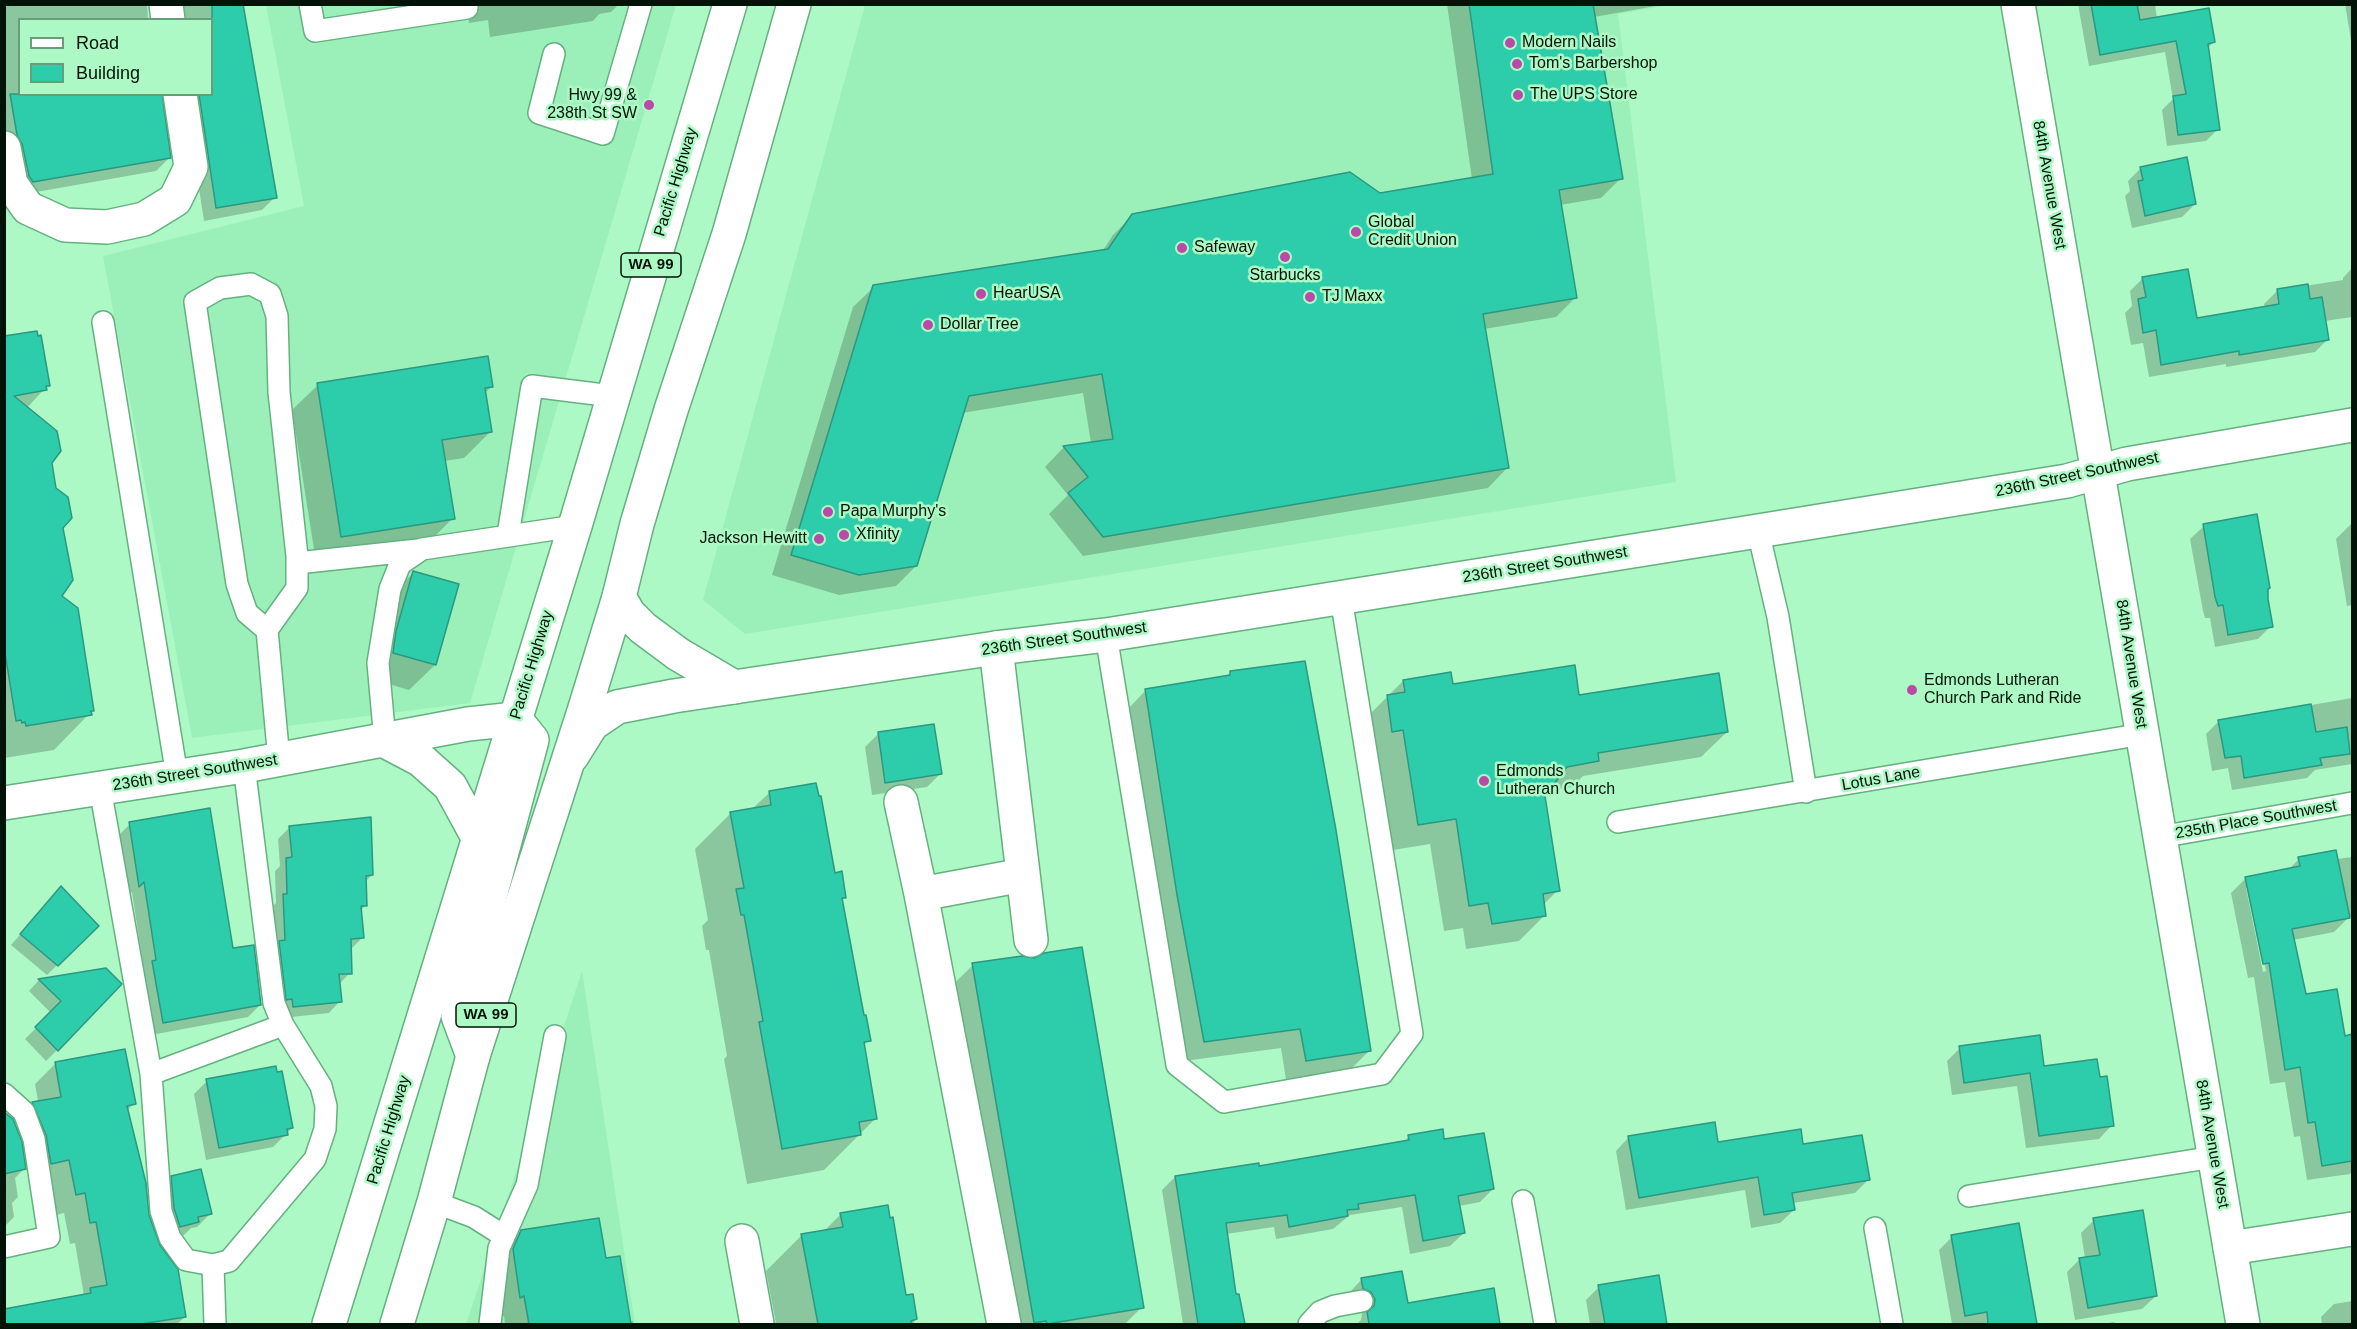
<!DOCTYPE html>
<html>
<head>
<meta charset="utf-8">
<style>
	body { margin:0 }
	#map { position:relative; width:2357px; height:1329px; overflow:hidden; background:#adf9c6; font-family:Arial,sans-serif }
	canvas { display:block }
	.frame { position:absolute; inset:0; border:6px solid #001306; pointer-events:none }
	.legend { position:absolute; left:18px; top:18px; width:195px; height:78px; box-sizing:border-box; background:#adf9c6; border:2px solid #689d79; margin:0; padding:8px 10px; list-style:none; font-size:18px; color:#001306 }
	.legend li { display:flex; align-items:center; gap:12px; height:30px }
	.legend b { width:30px; border:2px solid #689d79 }
</style>
</head>
<body>
<div id="map">
<canvas width="2357" height="1329"></canvas>
<div class="frame"></div>
<ul class="legend">
<li><b style="height:8px;background:#fff"></b>Road</li>
<li><b style="height:16px;background:#2dccab"></b>Building</li>
</ul>
</div>
<script>
const ctx = document.querySelector('canvas').getContext('2d');
ctx.lineJoin = 'round';
function paint(path, color) {
  ctx.fillStyle = color;
  ctx.fill(path, 'evenodd');
}
function shape(rows) {
  const path = new Path2D();
  for (const r of rows) {
    path.moveTo(r[0], r[1]);
    for (let i = 2; i < r.length; i += 2) path.lineTo(r[i], r[i + 1]);
  }
  return path;
}
function strokePath(path, color, width, dash) {
  ctx.strokeStyle = color;
  ctx.lineWidth = width;
  ctx.lineCap = dash ? 'butt' : 'round';
  ctx.setLineDash(dash || []);
  ctx.stroke(path);
}
function label(font, color, halo, rows, align = 'center') {
  ctx.font = font + ' Arial,sans-serif';
  ctx.lineWidth = 5;
  ctx.setLineDash([]);
  ctx.textBaseline = 'middle';
  ctx.strokeStyle = halo;
  ctx.fillStyle = color;
  for (const [text, x, y, turn = 0] of rows) {
    ctx.save();
    ctx.translate(x, y);
    ctx.rotate((+turn || 0) * Math.PI / 180);
    ctx.textAlign = isNaN(turn) ? turn : align;
    if (halo) ctx.strokeText(text, 0, 0);
    ctx.fillText(text, 0, 0);
    ctx.restore();
  }
}
paint(shape([
	[266,5,676,5,470,703,192,738,103,256,304,206],
	[865,5,1669,5,1618,14,1676,482,745,634,703,600],
	[582,971,635,1324,466,1324]
]), '#9bf0b9');
paint(shape([
	[4,4,147,4,148,20,20,20,20,94,169,158,156,171,19,195,4,149],
	[166,4,242,4,275,197,262,210,204,221,186,104,180,94,212,94,212,20,172,20],
	[466,4,619,4,611,12,599,14,593,21,490,37,488,20,469,23],
	[1447,4,1667,4,1594,17,1621,178,1601,198,1560,205,1576,297,1556,317,1484,329,1507,468,1488,488,1083,556,1049,514,1068,495,1045,467,1064,447,1091,443,1083,393,962,413,916,566,896,586,839,595,772,575,853,307,874,287,1102,252,1113,235,1133,215,1380,195,1472,179],
	[2078,4,2155,4,2157,19,2214,42,2207,48,2218,129,2206,141,2167,146,2162,110,2173,99,2165,52,2089,66],
	[2345,4,2352,4,2352,47],
	[2141,168,2195,204,2182,217,2132,228,2125,196,2130,191,2128,181],
	[2352,268,2352,317,2325,321,2328,339,2315,352,2226,367,2226,364,2149,377,2143,343,2131,345,2125,313,2132,306,2130,291,2143,278,2195,320,2265,308,2264,304,2278,290,2343,280,2343,278],
	[4,338,48,385,27,408,51,462,61,528,60,596,93,710,54,750,4,758],
	[318,385,491,387,484,394,490,432,464,458,444,461,453,518,427,544,316,562,292,410],
	[2352,523,2352,605,2347,606,2336,539],
	[2204,526,2266,590,2271,626,2258,639,2215,647,2210,618,2205,618,2203,611,2190,539],
	[414,572,435,665,409,690,368,678,371,658,388,598],
	[1230,673,1370,1050,1350,1070,1286,1080,1281,1048,1184,1061,1126,711,1145,691,1226,677],
	[1403,681,1578,697,1727,732,1701,757,1583,776,1572,787,1547,791,1543,796,1558,890,1543,905,1545,915,1519,941,1466,949,1463,928,1444,931,1430,844,1393,850,1378,755,1367,757,1362,722],
	[2352,698,2352,764,2315,770,2307,778,2232,790,2228,768,2212,771,2206,734,2219,721],
	[878,734,940,774,927,787,872,795,865,747],
	[769,793,834,874,845,897,841,901,869,1040,863,1046,876,1118,824,1170,747,1184,724,1059,727,1056,709,950,706,950,702,926,708,920,695,849,731,813,752,809],
	[130,824,232,950,260,1005,248,1017,151,1035,140,975,144,971,132,892,126,897,118,836],
	[290,827,372,875,365,882,366,905,360,911,362,938,350,950,350,973,338,985,340,1001,329,1013,282,1018,271,908,276,903,275,871,280,866,278,839],
	[2352,857,2352,916,2349,917,2334,932,2293,940,2305,995,2343,1037,2350,1036,2352,1055,2352,1171,2350,1174,2307,1180,2300,1136,2294,1137,2285,1082,2270,1084,2254,977,2248,978,2231,893,2246,878,2288,870,2299,859,2337,859],
	[2246,888,2249,888,2266,971,2263,972],
	[61,888,97,926,47,975,11,945],
	[973,965,1142,1307,1125,1324,993,1324,937,1000],
	[105,970,57,1050,46,1061,25,1039,51,1013,29,991,39,980],
	[1960,1048,2099,1078,2112,1125,2099,1139,2026,1148,2017,1086,1952,1095,1947,1061],
	[56,1063,134,1103,127,1111,147,1215,185,1317,177,1324,4,1324,84,1296,75,1243,70,1244,64,1213,56,1215,48,1180,30,1184,23,1149,24,1169,15,1178,18,1197,12,1203,14,1217,4,1227,4,1127,20,1142,26,1136,23,1123,39,1107,35,1084],
	[207,1081,292,1128,273,1147,206,1160,194,1094],
	[1409,1137,1443,1141,1493,1189,1480,1202,1459,1206,1464,1233,1450,1246,1410,1254,1402,1207,1350,1215,1333,1229,1276,1239,1274,1227,1226,1234,1235,1296,1238,1295,1243,1324,1183,1324,1162,1190,1175,1177,1258,1168,1403,1142],
	[1629,1137,1717,1144,1802,1146,1868,1180,1855,1193,1793,1203,1794,1210,1780,1223,1751,1228,1745,1190,1626,1210,1616,1151],
	[172,1178,210,1214,197,1227,191,1228,184,1235,166,1239,159,1191],
	[841,1214,905,1297,916,1318,913,1324,776,1324,766,1271,802,1235,824,1231],
	[2094,1220,2156,1296,2142,1309,2075,1320,2067,1272,2080,1259,2085,1258,2081,1233],
	[2018,1225,2036,1324,1952,1324,1939,1250,1952,1237],
	[522,1232,629,1322,633,1321,633,1324,505,1324,504,1316,500,1317,501,1253],
	[1657,1276,1666,1324,1590,1324,1586,1300,1599,1287],
	[1362,1279,1407,1305,1492,1290,1498,1324,1357,1324,1361,1320,1362,1313,1358,1305,1350,1302,1349,1293],
	[2352,1301,2352,1324,2322,1324,2321,1317,2334,1304],
	[2114,1322,2115,1324,2101,1324]
]), '#0003');
const building = shape([
	[212,4,243,4,277,198,216,208,199,94,212,94,212,4],
	[1469,4,1593,4,1623,179,1559,190,1577,298,1483,314,1509,468,1103,537,1068,493,1088,477,1063,446,1113,439,1102,374,969,396,917,566,859,575,791,555,873,285,1108,249,1132,214,1350,172,1380,193,1493,174,1469,4],
	[2091,4,2137,4,2140,20,2209,8,2215,42,2208,44,2220,130,2178,135,2173,96,2186,94,2176,41,2100,55,2091,4],
	[10,94,162,94,171,158,33,182,29,176,22,144,17,135,10,94],
	[2187,157,2196,204,2145,216,2138,181,2143,180,2140,167,2187,157],
	[2188,269,2197,318,2279,304,2277,289,2308,284,2310,299,2322,297,2329,340,2239,355,2239,351,2161,365,2156,330,2143,333,2138,299,2146,297,2142,277,2188,269],
	[37,331,38,336,41,335,50,386,46,386,47,390,14,396,57,431,61,451,52,463,56,488,68,497,72,518,63,528,73,580,62,596,78,608,94,711,91,711,92,715,26,726,25,722,22,723,21,720,16,721,4,647,4,336,37,331],
	[488,356,493,387,485,388,492,432,442,440,455,519,341,537,317,383,488,356],
	[2257,514,2270,588,2268,589,2268,599,2273,627,2228,635,2223,605,2218,606,2215,597,2203,524,2257,514],
	[413,571,459,584,436,665,393,653,396,631,413,571],
	[1305,661,1336,830,1371,1051,1306,1061,1300,1029,1204,1042,1177,895,1145,689,1230,675,1230,671,1305,661],
	[1575,665,1579,695,1719,673,1728,732,1598,753,1599,761,1567,767,1545,796,1560,891,1543,894,1546,916,1492,924,1488,903,1469,906,1456,819,1418,825,1403,730,1392,732,1387,695,1405,692,1403,680,1451,672,1453,684,1575,665],
	[2311,704,2316,732,2347,727,2350,754,2320,758,2322,765,2244,778,2241,756,2225,758,2218,720,2311,704],
	[934,724,942,774,885,783,878,732,934,724],
	[816,783,819,796,821,796,835,873,842,871,846,898,842,898,864,1015,866,1015,871,1041,864,1042,877,1119,859,1122,861,1135,782,1149,759,1022,763,1021,744,915,741,915,736,889,744,888,730,812,771,805,769,791,816,783],
	[210,808,233,948,254,945,261,1005,163,1023,152,961,156,960,144,882,139,887,129,822,210,808],
	[371,817,373,875,366,876,367,906,361,906,364,938,351,939,352,974,339,974,342,1002,293,1007,292,999,286,1000,279,941,285,940,283,894,287,894,286,858,292,857,289,826,371,817],
	[2336,850,2350,918,2292,929,2306,994,2337,989,2345,1036,2352,1034,2352,1161,2322,1166,2315,1122,2308,1123,2300,1067,2285,1070,2269,963,2263,964,2245,877,2300,866,2298,857,2336,850],
	[61,886,99,926,58,966,20,934,61,886],
	[1082,947,1144,1308,1047,1324,1046,1321,1034,1323,972,963,1022,956,1034,958,1044,953,1082,947],
	[106,968,122,984,58,1051,35,1027,61,1001,38,979,106,968],
	[2040,1035,2044,1066,2097,1059,2100,1077,2107,1076,2114,1126,2039,1136,2030,1073,1964,1083,1959,1046,2040,1035],
	[125,1049,136,1104,127,1106,146,1183,149,1215,160,1245,178,1269,186,1317,141,1324,4,1324,4,1309,91,1293,90,1288,107,1285,96,1222,90,1223,85,1193,76,1195,69,1160,51,1164,46,1135,32,1102,61,1097,55,1062,125,1049],
	[276,1066,277,1072,282,1071,293,1128,287,1129,288,1135,219,1148,206,1079,276,1066],
	[4,1112,13,1119,22,1142,26,1169,4,1174,4,1112],
	[1715,1122,1718,1142,1801,1129,1803,1144,1862,1135,1870,1180,1792,1193,1795,1210,1764,1215,1758,1177,1639,1198,1628,1136,1715,1122],
	[1443,1129,1444,1139,1484,1133,1494,1189,1458,1196,1465,1233,1423,1241,1415,1195,1358,1204,1359,1209,1347,1210,1348,1216,1289,1227,1287,1215,1226,1223,1236,1294,1239,1294,1245,1324,1198,1324,1175,1176,1259,1163,1259,1166,1409,1140,1408,1135,1443,1129],
	[201,1169,212,1214,198,1217,199,1222,180,1227,174,1208,171,1176,201,1169],
	[888,1205,890,1218,893,1217,906,1295,913,1294,917,1319,911,1321,911,1324,818,1324,801,1234,843,1227,840,1213,888,1205],
	[2143,1210,2157,1296,2088,1308,2079,1258,2100,1255,2093,1218,2143,1210],
	[599,1218,606,1258,620,1256,631,1324,529,1324,524,1296,520,1298,513,1249,521,1230,599,1218],
	[2019,1223,2037,1324,1988,1324,1987,1312,1965,1316,1951,1235,2019,1223],
	[1402,1271,1408,1303,1494,1288,1500,1324,1369,1324,1367,1312,1374,1306,1375,1299,1371,1292,1363,1289,1361,1278,1402,1271],
	[1659,1275,1667,1324,1605,1324,1598,1285,1659,1275]
]);
paint(building, '#2dccab');
strokePath(building, '#2b9881', 1.5);
const lane = shape([
	[310,4,315,31,467,8,467,4],
	[554,54,539,113,603,134,641,4],
	[103,322,177,776],
	[1758,531,1778,617,1806,792],
	[508,535,532,386,612,396],
	[297,563,418,550],
	[267,630,297,588,297,556,279,392,277,316,270,294,251,284,220,288,195,302,237,584,247,613,267,630,279,760],
	[1106,635,1177,1065,1224,1102,1382,1074,1412,1034,1341,598],
	[385,741,378,663,390,589,400,564,422,549,575,526],
	[100,788,151,1074,161,1211,170,1238,186,1260,213,1265,229,1261,315,1159,325,1129,326,1106,321,1086,283,1025,274,1003,244,766],
	[1618,822,2143,734],
	[2160,837,2352,803],
	[151,1074,283,1025],
	[4,1094,24,1112,34,1139,49,1237,4,1247],
	[1969,1196,2214,1157],
	[1523,1201,1545,1324],
	[434,1202,474,1217,504,1236],
	[1875,1228,1892,1324],
	[213,1265,215,1324],
	[490,1324,499,1248,527,1185,555,1036],
	[1309,1324,1320,1312,1335,1306,1362,1301]
]);
const street = shape([
	[166,4,168,20],
	[4,148,11,184,28,208,65,225,107,227,144,219,175,200,191,167,180,94],
	[996,648,1031,940],
	[901,802,921,894,1004,1324],
	[921,894,1023,875],
	[742,1241,757,1324],
	[2230,1248,2352,1229]
]);
const secondary = shape([
	[2018,4,2243,1324],
	[619,597,629,614,643,628,678,654,734,687,996,648,1106,635,1758,531,2067,481,2127,464,2352,425],
	[385,741,421,760,450,786,479,839],
	[4,803,244,766,468,724,515,719]
]);
const primary = shape([
	[572,756,592,724,617,707,674,696,734,687],
	[473,1056,458,1016,532,740,515,719]
]);
const highway = shape([
	[329,1324,575,526,730,4],
	[397,1324,434,1202,473,1056,585,708,619,597,637,524,671,410,729,234,794,4]
]);
strokePath(lane, '#65b080', 24);
strokePath(street, '#65b080', 36);
strokePath(secondary, '#65b080', 36);
strokePath(primary, '#65b080', 36);
strokePath(highway, '#65b080', 36);
strokePath(lane, '#fff', 21);
strokePath(street, '#fff', 33);
strokePath(secondary, '#fff', 33);
strokePath(primary, '#fff', 33);
strokePath(highway, '#fff', 33);
for (const [x, y, r, color] of [
	[1510,43,6,"#b94aa6"],
	[1517,64,6,"#b94aa6"],
	[1518,95,6,"#b94aa6"],
	[649,105,6,"#b94aa6"],
	[1356,232,6,"#b94aa6"],
	[1182,248,6,"#b94aa6"],
	[1285,257,6,"#b94aa6"],
	[981,294,6,"#b94aa6"],
	[1310,297,6,"#b94aa6"],
	[928,325,6,"#b94aa6"],
	[828,512,6,"#b94aa6"],
	[844,535,6,"#b94aa6"],
	[819,539,6,"#b94aa6"],
	[1912,690,6,"#b94aa6"],
	[1484,781,6,"#b94aa6"]
]) {
  const dot = new Path2D();
  dot.arc(x, y, r, 0, 2 * Math.PI);
  ctx.fillStyle = color;
  ctx.fill(dot);
  strokePath(dot, '#adf9c6', 2);
}
for (const [x, y, w] of [
	[651,265,60],
	[486,1015,60]
]) {
  const box = new Path2D();
  box.roundRect(x - w / 2, y - 12, w, 24, 4.5);
  ctx.fillStyle = '#adf9c6';
  ctx.fill(box);
  strokePath(box, '#001306', 1.5);
}
label('bold 15px', '#001306', null, [
	["WA 99",651,265],
	["WA 99",486,1015]
]);
label('16px', '#001306', '#adf9c6', [
	["Modern Nails",1522,43],
	["Tom's Barbershop",1529,64],
	["The UPS Store",1530,95],
	["Hwy 99 &",637,96,"right"],
	["238th St SW",637,114,"right"],
	["Global",1368,223],
	["Credit Union",1368,241],
	["Safeway",1194,248],
	["Starbucks",1285,276,"center"],
	["HearUSA",993,294],
	["TJ Maxx",1322,297],
	["Dollar Tree",940,325],
	["Papa Murphy's",840,512],
	["Xfinity",856,535],
	["Jackson Hewitt",807,539,"right"],
	["Edmonds Lutheran",1924,681],
	["Church Park and Ride",1924,699],
	["Edmonds",1496,772],
	["Lutheran Church",1496,790]
], 'left');
label('16px', '#001306', '#adf9c6', [
	["Pacific Highway",676,182,-73],
	["84th Avenue West",2049,185,80],
	["236th Street Southwest",2077,475,-12],
	["236th Street Southwest",1545,565,-9],
	["236th Street Southwest",1064,639,-8],
	["84th Avenue West",2131,664,81],
	["Pacific Highway",532,665,-73],
	["236th Street Southwest",195,773,-9],
	["Lotus Lane",1881,779,-10],
	["235th Place Southwest",2256,820,-10],
	["Pacific Highway",389,1130,-73],
	["84th Avenue West",2212,1144,80]
]);
</script>
</body>
</html>
